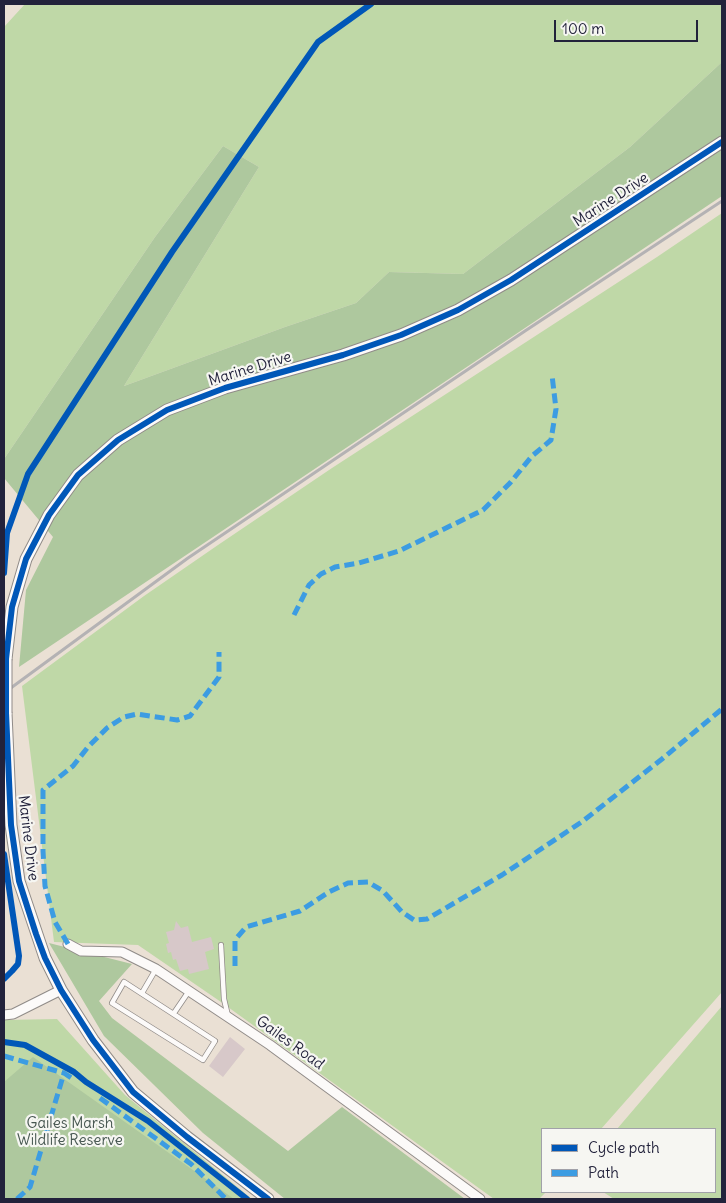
<!DOCTYPE html>
<html>
<head>
<meta charset="utf-8">
<style>
	body { margin:0 }
	#map { position:relative; width:726px; height:1203px; overflow:hidden; background:#eae0d4; font-family:Delius,sans-serif }
	canvas { display:block }
	.frame { position:absolute; inset:0; border:5px solid #22223b; pointer-events:none }
	.legend { position:absolute; left:541px; top:1128px; width:175px; height:65px; box-sizing:border-box; background:#f6f6f2; border:1px solid #a1a1a9; margin:0; padding:6px 9px; list-style:none; font-size:15px; color:#22223b }
	.legend li { display:flex; align-items:center; gap:10px; height:25px }
	.legend b { width:25px; border:1px solid #a1a1a9 }
	.scale { position:absolute; left:554px; top:20px; width:144px; height:22px; box-sizing:border-box; border:2px solid #22223b; border-top:0; padding-left:6px; font-size:15px; line-height:18px; white-space:nowrap; color:#22223b; -webkit-text-stroke:4px #f6f6f2; paint-order:stroke }
</style>
</head>
<body>
<div id="map">
<canvas width="726" height="1203"></canvas>
<div class="frame"></div>
<ul class="legend">
<li><b style="height:6px;background:#0057b8"></b>Cycle path</li>
<li><b style="height:6px;background:#3c9ce2"></b>Path</li>
</ul>
<div class="scale">100 m</div>
</div>
<script>
const ctx = document.querySelector('canvas').getContext('2d');
ctx.lineJoin = 'round';
function paint(path, color) {
  ctx.fillStyle = color;
  ctx.fill(path, 'evenodd');
}
function shape(rows) {
  const path = new Path2D();
  for (const r of rows) {
    path.moveTo(r[0], r[1]);
    for (let i = 2; i < r.length; i += 2) path.lineTo(r[i], r[i + 1]);
  }
  return path;
}
function strokePath(path, color, width, dash) {
  ctx.strokeStyle = color;
  ctx.lineWidth = width;
  ctx.lineCap = dash ? 'butt' : 'round';
  ctx.setLineDash(dash || []);
  ctx.stroke(path);
}
function label(font, color, halo, rows, align = 'center') {
  ctx.font = font + ' Delius,sans-serif';
  ctx.lineWidth = 4.5;
  ctx.setLineDash([]);
  ctx.textBaseline = 'middle';
  ctx.strokeStyle = halo;
  ctx.fillStyle = color;
  for (const [text, x, y, turn = 0] of rows) {
    ctx.save();
    ctx.translate(x, y);
    ctx.rotate((+turn || 0) * Math.PI / 180);
    ctx.textAlign = isNaN(turn) ? turn : align;
    if (halo) ctx.strokeText(text, 0, 0);
    ctx.fillText(text, 0, 0);
    ctx.restore();
  }
}
paint(shape([
	[25,4,722,4,722,62,630,147,463,274,389,272,356,303,285,327,124,386,259,167,223,146,155,237,4,459,4,27],
	[722,213,722,992,601,1129,542,1129,542,1192,546,1192,539,1199,494,1199,221,1002,138,945,54,942,22,686,144,596,218,545,332,468,657,257],
	[722,1006,722,1199,614,1199,603,1192,715,1192,715,1129,617,1129],
	[57,1019,125,1095,252,1199,4,1199,4,1020]
]), '#bfd8a7');
paint(shape([
	[722,62,722,196,19,667,26,590,53,537,4,478,4,459,155,237,223,146,259,167,124,386,285,327,356,303,389,272,463,274,630,147],
	[49,943,132,964,99,1001,112,1018,288,1151,342,1107,465,1199,285,1199,203,1133,104,1036],
	[33,1057,234,1199,4,1199,4,1082]
]), '#aec89e');
paint(shape([
	[176,921,181,928,188,926,192,942,211,937,214,949,205,952,209,969,189,974,188,969,180,971,176,959,173,960,171,952,168,953,166,944,169,943,166,932,174,930],
	[230,1037,245,1049,223,1077,209,1066]
]), '#d7c8c9');
const service = shape([
	[221,945,224,999,228,1016],
	[124,982,215,1041,203,1060,112,1003,124,982],
	[142,993,156,969],
	[174,1013,189,991]
]);
const minor = shape([
	[68,944,81,951,122,952,156,969,270,1045,480,1199],
	[4,1015,13,1014,61,990]
]);
const tertiary = shape([
	[6,659,12,607,26,559,49,515,78,475,118,440,167,410,225,388,343,355,401,335,458,310,511,280,722,142],
	[6,713,11,825,19,881,45,958,61,990,93,1040,133,1092,187,1137,268,1199]
]);
strokePath(service, '#908b88', 6);
strokePath(minor, '#908b88', 11);
strokePath(tertiary, '#908b88', 13);
strokePath(service, '#fcfaf9', 4.5);
strokePath(minor, '#fcfaf9', 9);
strokePath(tertiary, '#fcfaf9', 11);
strokePath(shape([
	[4,693,188,558,525,331,722,201]
]), '#b4b2b4', 3);
const tertiaryBridge = shape([
	[6,659,6,713]
]);
strokePath(tertiaryBridge, '#908b88', 13, []);
strokePath(tertiaryBridge, '#fcfaf9', 11);
strokePath(shape([
	[294,615,309,585,321,574,335,567,359,563,399,551,483,510,510,483,532,456,551,440,556,409,552,375],
	[68,944,55,922,45,886,43,851,43,790,73,766,88,747,107,728,124,717,137,714,177,720,190,716,219,677,219,652],
	[235,966,235,940,246,927,300,911,329,892,348,883,368,882,383,891,402,912,414,920,427,919,502,875,583,821,662,759,722,709],
	[4,1056,64,1073],
	[100,1098,191,1164,226,1199],
	[17,1199,30,1187,64,1073,73,1079]
]), '#3c9ce2', 5, [10, 5]);
strokePath(shape([
	[4,573,7,533,28,474,172,252,318,42,371,4],
	[4,854,19,956,18,964,12,971,4,979],
	[4,1042,25,1045,74,1072,86,1082,148,1121,247,1199],
	[268,1199,187,1137,133,1092,93,1040,61,990,45,958,36,934,19,881,11,825,6,713,6,659,12,607,26,559,49,515,78,475,118,440,167,410,225,388,343,355,401,335,458,310,511,280,722,142]
]), '#0057b8', 6);
label('15px', '#22223b', '#f6f6f2', [
	["Marine Drive",611,200,-33],
	["Marine Drive",250,369,-17],
	["Marine Drive",28,838,83],
	["Gailes Road",290,1043,36]
]);
label('15px', '#475751', '#f6f6f2', [
	["Gailes Marsh",70,1124],
	["Wildlife Reserve",70,1141]
]);
</script>
</body>
</html>
